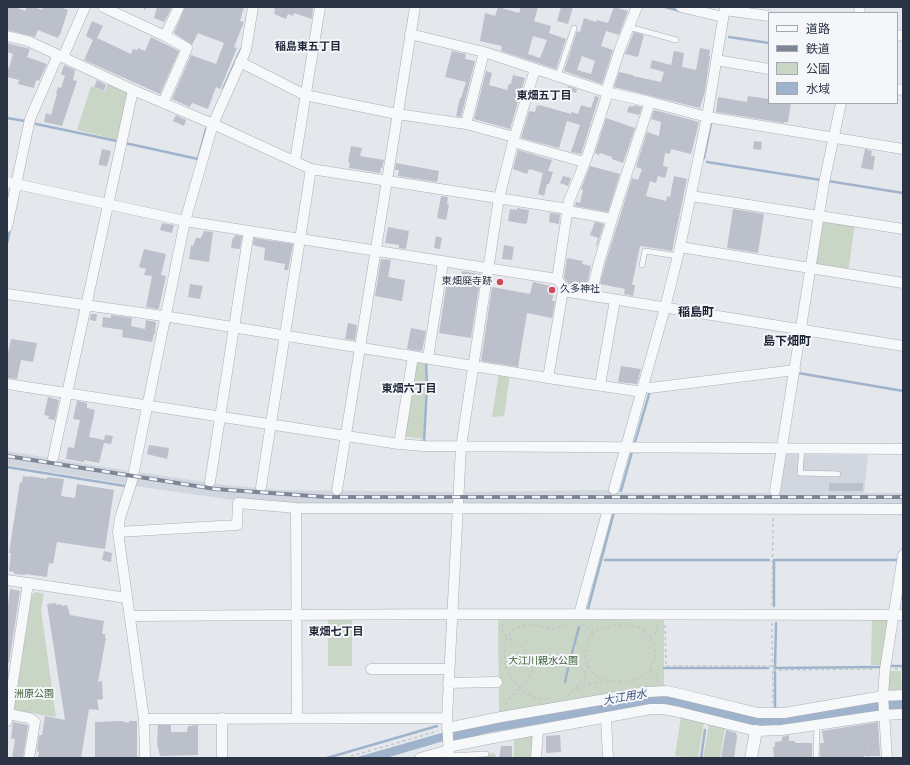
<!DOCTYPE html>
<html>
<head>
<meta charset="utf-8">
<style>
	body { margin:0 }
	#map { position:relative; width:910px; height:765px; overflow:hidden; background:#e4e7ec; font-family:"Nunito Sans","Noto Sans JP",sans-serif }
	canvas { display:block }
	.frame { position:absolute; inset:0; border:8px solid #2b3445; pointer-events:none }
	.legend { position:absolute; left:768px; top:12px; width:130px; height:92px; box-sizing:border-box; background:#f4f6f9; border:1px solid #a4a8b1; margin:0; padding:5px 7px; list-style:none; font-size:12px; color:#2b3445 }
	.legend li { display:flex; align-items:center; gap:8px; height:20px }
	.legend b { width:20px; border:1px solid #a4a8b1 }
</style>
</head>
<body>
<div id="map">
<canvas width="910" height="765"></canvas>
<div class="frame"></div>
<ul class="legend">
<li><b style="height:5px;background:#f7f8fa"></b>道路</li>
<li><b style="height:5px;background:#7d8696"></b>鉄道</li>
<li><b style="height:11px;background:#c9d6c5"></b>公園</li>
<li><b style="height:11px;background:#9fb4cc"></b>水域</li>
</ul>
</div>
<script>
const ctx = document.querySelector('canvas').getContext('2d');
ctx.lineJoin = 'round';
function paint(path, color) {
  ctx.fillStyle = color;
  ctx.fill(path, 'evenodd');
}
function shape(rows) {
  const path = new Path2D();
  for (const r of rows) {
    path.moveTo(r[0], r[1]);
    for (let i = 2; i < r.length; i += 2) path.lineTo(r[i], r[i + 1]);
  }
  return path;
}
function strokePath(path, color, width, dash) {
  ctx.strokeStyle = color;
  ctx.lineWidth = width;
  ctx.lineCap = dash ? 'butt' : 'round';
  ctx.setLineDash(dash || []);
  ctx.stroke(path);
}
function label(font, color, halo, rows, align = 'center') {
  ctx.font = font + ' "Nunito Sans","Noto Sans JP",sans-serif';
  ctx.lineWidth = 4;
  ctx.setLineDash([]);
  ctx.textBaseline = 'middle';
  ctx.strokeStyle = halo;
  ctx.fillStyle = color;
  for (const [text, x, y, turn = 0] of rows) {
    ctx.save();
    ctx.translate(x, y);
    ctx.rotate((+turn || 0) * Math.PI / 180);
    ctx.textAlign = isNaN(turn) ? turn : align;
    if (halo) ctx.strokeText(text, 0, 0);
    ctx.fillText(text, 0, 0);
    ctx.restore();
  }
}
paint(shape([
	[7,451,129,471,127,484,7,465],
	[786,454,868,455,864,493,903,493,903,506,462,507,461,492,611,490,618,493,779,493],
	[137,472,225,485,282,490,455,492,454,506,276,504,234,500,135,486]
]), '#d2d6de');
paint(shape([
	[108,83,126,92,128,97,119,140,77,130,91,86,105,92],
	[825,219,855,224,848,272,814,264,821,222],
	[415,358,425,361,427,386,424,439,403,436],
	[499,372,510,374,504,416,492,417],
	[36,592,44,594,41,610,56,717,16,711,14,708,32,594],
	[328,618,352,618,352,666,328,666],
	[498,618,664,618,664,690,499,715],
	[872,618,887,618,889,621,881,665,871,665],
	[889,671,901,671,902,692,887,693],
	[681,716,704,723,698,758,675,756],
	[709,724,725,728,720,758,703,758],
	[534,734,533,758,514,758,514,737],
	[493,753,495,754,497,758,458,758,486,756,489,754]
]), '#c9d6c5');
paint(shape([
	[660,694,757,715,882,700,903,698,903,710,782,727,762,727,645,706,487,733,454,742,447,740,386,758,354,758,445,732]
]), '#9fb4cc');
strokePath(shape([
	[665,7,680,11],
	[729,37,769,43],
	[223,89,241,49],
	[7,118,25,121],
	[36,124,117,141],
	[125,143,198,159,206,129],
	[704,158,711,123],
	[707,162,821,180],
	[828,181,903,193],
	[7,243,10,230],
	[426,361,427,386,424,442,426,442],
	[798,373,903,391],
	[635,442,650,391],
	[7,467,125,486],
	[621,491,632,452,640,452],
	[605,560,769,560],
	[774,606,774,560,898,560],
	[588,609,614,512],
	[776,623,775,668,881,667],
	[889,666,903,666],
	[664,668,768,668],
	[775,672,775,708],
	[565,682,569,664,579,627],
	[327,758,437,726],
	[701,758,705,730]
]), '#9fb4cc', 2.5);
paint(shape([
	[7,7,15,7,25,11,27,7,34,7,42,10,43,7,59,7,68,10,60,35,59,35,58,38,38,30,35,37,7,30],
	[157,7,172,7,164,22,154,18],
	[185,7,244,7,240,21,244,22,234,47,237,48,221,87,220,89,216,87,208,109,192,103,190,107,172,99,191,55,216,64,224,43,198,33,192,45,174,33],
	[272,7,313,7,312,19,294,13,293,16,288,14,286,19,274,14,275,9],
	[498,7,519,13,521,7,538,7,534,21,551,26,549,33,566,39,556,69,501,51,502,46,480,41,485,13,495,16],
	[533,36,547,40,540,58,528,54],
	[561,7,573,7,568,24,557,21],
	[614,7,628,11,619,35,606,31,601,46,613,50,602,84,564,71,577,31,580,32,584,18,596,22,597,20,608,23],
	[582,56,595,61,591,74,577,70],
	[92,21,103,26,97,38,131,54,133,49,137,50,138,48,145,51,151,37,179,51,160,94,84,60,93,40,86,36],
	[634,32,644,35,638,57,625,54],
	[7,43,30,49,27,57,47,64,39,81,36,80,34,88,18,84,19,80,7,77,7,68,9,68,13,54,7,52],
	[700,48,710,50,709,56,710,56,705,91,700,108,614,87,619,72,633,75,633,76,661,82,664,72,650,68,652,60,671,65,674,51,684,53,682,67,696,70],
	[452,51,466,54,465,59,475,61,461,117,456,116,460,98,461,98,466,82,445,77],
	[64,65,75,70,73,80,77,81,62,126,44,122,46,113,51,115,57,94,56,94,58,87,61,88,65,76,61,74],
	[486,71,492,73,489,85,507,90,509,84,511,84,513,75,525,78,510,129,474,119],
	[97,80,106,85,104,91,94,87],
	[568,86,577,89,576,93,567,90],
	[595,96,599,97,581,154,571,152,580,125,567,121,559,148,521,138,529,111,535,112,537,105,539,106,539,105,571,114,571,112,578,114,581,105,591,108],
	[748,96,769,99,769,103,791,103,788,122,785,122,784,123,716,112,718,97,747,102],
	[634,105,642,107,639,115,627,112,629,106,633,107],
	[654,110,699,122,691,154,671,149,670,154,665,153,663,166,668,167,665,178,658,176,656,183,650,181,646,196,666,201,667,196,670,197,674,176,687,179,672,251,640,246,632,285,635,285,633,296,624,294,625,289,600,284,605,264,632,178,638,180,642,169,636,167,647,132,659,136,661,122,651,119],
	[176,115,186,120,184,126,173,121],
	[606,118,635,128,623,163,612,159,612,157,600,153,599,155,595,153],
	[754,141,762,142,761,150,753,149],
	[351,146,362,148,360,156,384,160,382,168,381,168,380,173,349,168,350,163,348,162],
	[102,149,111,151,107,166,99,165,99,162],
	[865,149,872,151,871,156,875,156,873,170,861,168],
	[518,150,552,160,548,171,553,172,549,184,547,184,544,196,538,194,543,173,529,169,527,174,513,169],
	[396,163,439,171,437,182,398,176,399,170,395,170],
	[590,166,620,174,608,212,575,206,576,202,580,203,583,190,581,189],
	[563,176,571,178,568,186,560,183],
	[441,196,448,197,447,204,449,205,446,220,437,218],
	[517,208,529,210,527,223,525,224,508,221,510,209,517,210],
	[733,209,764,214,758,253,727,248],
	[550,213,560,214,559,224,549,222],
	[595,222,604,224,597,246,596,246,598,238,590,235],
	[162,223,174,225,172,233,160,230],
	[388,227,409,231,406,249,399,248,399,245,385,243],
	[204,231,213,232,209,262,189,259,191,245,193,246,196,238,201,238],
	[235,235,242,236,240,249,231,248,233,237,235,238],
	[436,236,442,238,440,249,434,248],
	[254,238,293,244,288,270,284,270,285,264,264,260,265,248,253,245],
	[504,245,514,247,512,260,502,259],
	[144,249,166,254,161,275,166,276,159,308,157,309,146,307,152,276,144,275,146,269,139,267],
	[567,258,583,261,582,264,591,266,587,286,581,285,581,287,570,286,564,277],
	[381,259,391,260,388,277,405,280,402,301,375,296],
	[462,271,481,274,471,338,439,333,447,281,460,283],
	[533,282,555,287,552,301,555,301,552,318,527,313,518,367,481,361,492,287,530,294],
	[190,284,203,286,200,299,188,297],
	[91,314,97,314,96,321,90,320],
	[111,315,132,318,131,326,145,329,146,320,156,322,155,334,154,334,152,342,122,337,123,330,102,327,103,317,111,318],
	[348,323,357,325,355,340,345,339],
	[411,328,426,331,422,351,407,349],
	[11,339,37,343,33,362,21,360,17,379,7,378,7,357],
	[621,366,641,369,637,384,618,382],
	[48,397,59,400,55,420,48,419,49,416,44,415],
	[77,401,87,403,87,408,95,410,89,437,104,440,105,435,113,436,111,444,104,443,99,463,84,460,84,462,66,459,68,447,74,448,80,420,73,419],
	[149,445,169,448,167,459,147,454],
	[23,476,29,477,29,476,47,479,47,477,64,479,61,496,75,498,77,484,114,490,105,549,57,542,53,564,49,563,47,577,25,574,25,575,14,574,14,572,9,571,11,553,9,553,20,482,22,483],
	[829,483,863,483,863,491,829,491],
	[104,551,112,553,111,562,102,560],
	[10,589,20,591,9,663,7,663,7,613],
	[56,603,57,605,61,604,62,606,67,605,70,615,104,621,102,634,105,634,105,638,106,638,98,682,102,681,103,699,97,700,99,710,89,709,81,758,40,758,38,757,39,752,37,751,39,735,42,735,45,716,65,720,47,604],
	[121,721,129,723,129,721,137,721,137,758,95,758,95,722],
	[13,722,28,725,23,758,12,758,15,739,11,738],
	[878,722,880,756,864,756,863,758,820,758,820,743,824,743,822,731],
	[158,725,171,725,171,732,187,732,188,726,198,725,198,755,160,756,157,744],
	[726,730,736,733,737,737,734,758,721,758],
	[560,735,561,752,546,753,546,736],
	[789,735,789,741,795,741,795,743,812,743,812,758,774,758,773,747,775,747,775,742,782,741,782,737],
	[501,746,512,746,512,758,499,758]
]), '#bbc0ca');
const service = shape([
	[629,27,676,40],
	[558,76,574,28],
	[642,265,645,251,678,256],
	[802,448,800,473,838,474],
	[449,756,486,754],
	[816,758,817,725]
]);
const minor = shape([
	[103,7,165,36,187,48,163,103],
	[681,7,723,17],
	[725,10,769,16],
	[859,13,860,7],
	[410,34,484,52,606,92,650,102,707,117,903,149],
	[897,35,903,36],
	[7,36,28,41,133,90,213,124,311,169,568,209],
	[165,36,179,7],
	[63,57,85,7],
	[716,60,769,69],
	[240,62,305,95,397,114,466,124,514,137],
	[897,89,903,90],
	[606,92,621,46,637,7],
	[466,124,484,52],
	[513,142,584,162],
	[295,161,320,7],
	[7,182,185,221,557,279,564,288,563,291,903,346],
	[691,196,903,229],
	[568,211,612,219],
	[7,227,30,119,58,55],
	[680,247,903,283],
	[557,279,569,201,587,157,608,92],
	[7,294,170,317,548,378,636,391,642,390],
	[591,296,599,262,612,219,650,102],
	[428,358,443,262],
	[548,378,563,291],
	[7,384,399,444,424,446,903,449],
	[600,385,615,300],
	[643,386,650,388,795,370],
	[399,444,413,356],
	[53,458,133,90],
	[210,482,249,231],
	[261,487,311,169],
	[614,489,665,308,680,247,707,117,725,7],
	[337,490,415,7],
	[775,491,824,183,841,103],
	[296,508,297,718],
	[118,532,237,525,238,503,296,508,903,509],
	[7,580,127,598],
	[579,614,608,509],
	[130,616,452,614,903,615],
	[371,669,449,669],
	[448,683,497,682],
	[8,714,29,718,35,722,29,758],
	[606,717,608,758],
	[144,719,447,718],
	[7,721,28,583],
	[447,728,501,717,647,692,667,691,676,693,758,713,784,713,883,696,903,695],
	[448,747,488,739,651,709,663,709,679,712,756,731,782,730,884,715,903,714],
	[145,758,144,719,118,532,120,518,132,481,185,221,213,124,246,50,253,7],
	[222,758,222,718],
	[420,758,449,750],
	[449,758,447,718,461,447,499,198,513,142,535,69],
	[536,758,538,730],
	[887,758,883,696,885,669,903,555]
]);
const tertiary = shape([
	[751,758,756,731]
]);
strokePath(service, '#a9aeb7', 6);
strokePath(minor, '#a9aeb7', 11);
strokePath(tertiary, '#a9aeb7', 13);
strokePath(shape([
	[144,10,146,7],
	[772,605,773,517],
	[772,623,773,703],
	[502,624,503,634,529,653,533,660,533,667,532,673,520,688,512,695,504,707],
	[581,624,594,632],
	[613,625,633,626,638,627,648,634,654,645,656,652,652,666,649,671,638,679,625,682,606,681,595,675,587,665,585,655,589,639,594,632,599,629,613,625],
	[665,625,666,666,773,666],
	[650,637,656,632,657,624],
	[895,669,903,669],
	[650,670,657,675,657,682],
	[773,670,875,669],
	[577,689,589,684,606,681],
	[567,696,581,683,585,676,587,665],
	[548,699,537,698,526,694,509,676,505,664,504,643,507,637,513,630,519,627,531,624,551,629,568,624],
	[345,758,438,731],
	[868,758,869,727]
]), '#c2c5cb', 1.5, [3, 3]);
strokePath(service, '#f7f8fa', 5);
strokePath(minor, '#f7f8fa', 10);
strokePath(tertiary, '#f7f8fa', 12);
const rail = shape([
	[7,456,215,489,326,497,903,497]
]);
strokePath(rail, '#7d8696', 4);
strokePath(rail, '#f4f6f9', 2.5, [8]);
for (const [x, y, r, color] of [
	[500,282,4,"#d1495b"],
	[552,290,4,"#d1495b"]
]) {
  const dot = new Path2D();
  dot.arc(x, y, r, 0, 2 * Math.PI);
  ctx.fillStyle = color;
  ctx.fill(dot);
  strokePath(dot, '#f4f6f9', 1.5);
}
label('10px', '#2b3445', '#f4f6f9', [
	["東畑廃寺跡",492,282],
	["久多神社",560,290,"left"]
], 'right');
label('10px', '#3f6138', '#f4f6f9', [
	["大江川親水公園",543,662],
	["洲原公園",34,695]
]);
label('bold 11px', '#1d2536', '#f4f6f9', [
	["稲島東五丁目",308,47],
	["東畑五丁目",544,96],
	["東畑六丁目",409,389],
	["東畑七丁目",336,632]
]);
label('italic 11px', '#34527a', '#f4f6f9', [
	["大江用水",625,698,-10]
]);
label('bold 12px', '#1d2536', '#f4f6f9', [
	["稲島町",696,313],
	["島下畑町",787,342]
]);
</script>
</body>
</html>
